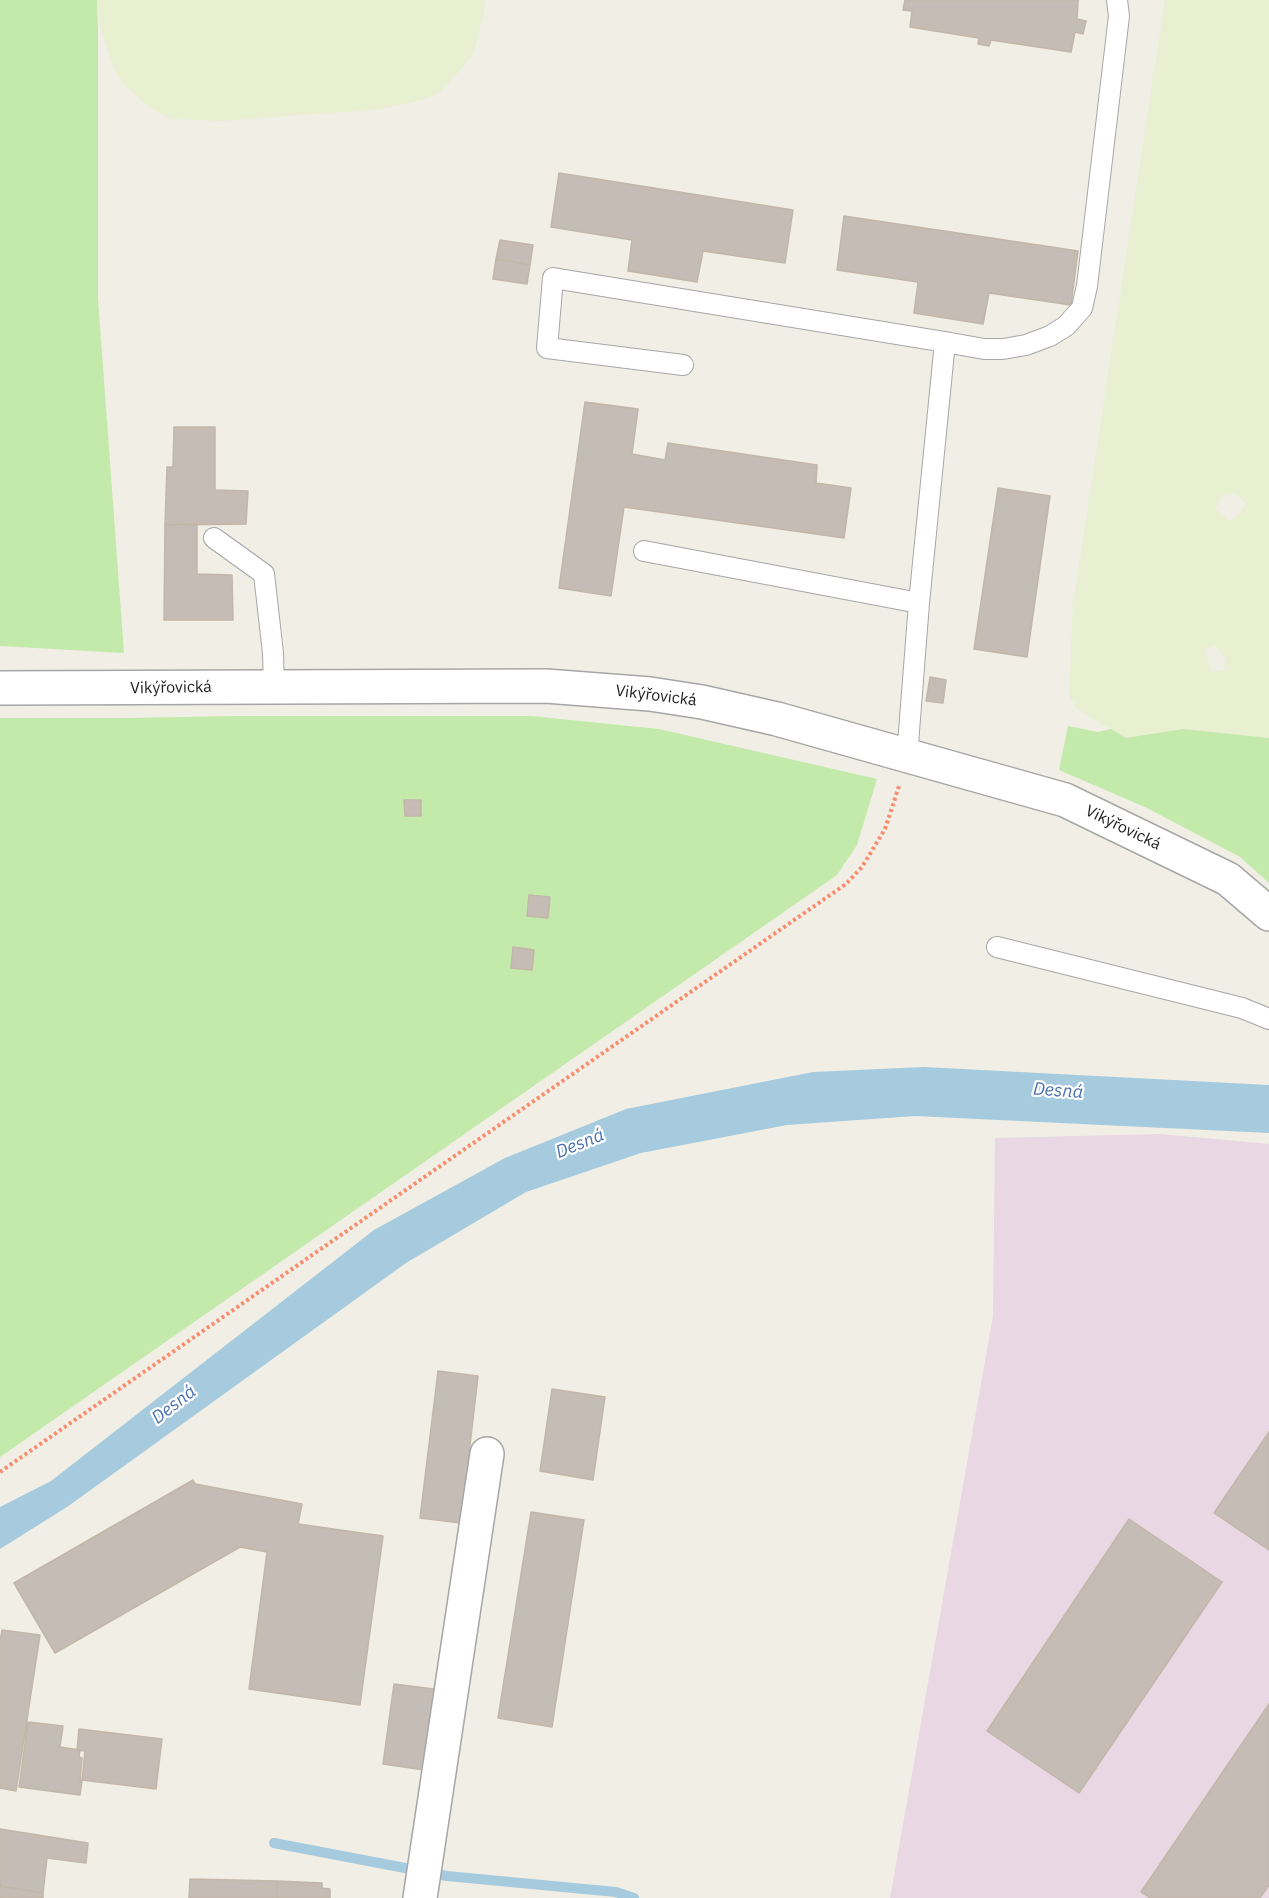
<!DOCTYPE html>
<html>
<head>
<meta charset="utf-8">
<style>
	body { margin:0 }
	canvas { display:block; background:#f0eee5 }
</style>
</head>
<body>
<canvas width="1269" height="1898"></canvas>
<script>
const ctx = document.querySelector('canvas').getContext('2d');
ctx.lineJoin = 'round';
function paint(path, color) {
  ctx.fillStyle = color;
  ctx.fill(path, 'evenodd');
}
function shape(rows) {
  const path = new Path2D();
  for (const r of rows) {
    path.moveTo(r[0], r[1]);
    for (let i = 2; i < r.length; i += 2) path.lineTo(r[i], r[i + 1]);
  }
  return path;
}
function strokePath(path, color, width, dash) {
  ctx.strokeStyle = color;
  ctx.lineWidth = width;
  ctx.lineCap = dash ? 'butt' : 'round';
  ctx.setLineDash(dash || []);
  ctx.stroke(path);
}
function label(font, color, halo, rows, align = 'center') {
  ctx.font = font + ' "IBM Plex Sans",sans-serif';
  ctx.lineWidth = 4.5;
  ctx.setLineDash([]);
  ctx.textBaseline = 'middle';
  ctx.strokeStyle = halo;
  ctx.fillStyle = color;
  for (const [text, x, y, turn = 0] of rows) {
    ctx.save();
    ctx.translate(x, y);
    ctx.rotate((+turn || 0) * Math.PI / 180);
    ctx.textAlign = isNaN(turn) ? turn : align;
    if (halo) ctx.strokeText(text, 0, 0);
    ctx.fillText(text, 0, 0);
    ctx.restore();
  }
}
paint(shape([
	[1160,1134,1269,1144,1269,1898,890,1898,993,1316,995,1138]
]), '#e9d7e4');
paint(shape([
	[97,0,485,0,484,13,473,55,447,85,438,93,426,99,381,109,221,121,170,119,148,106,124,85,115,71,100,26],
	[1165,0,1269,0,1269,738,1183,729,1126,738,1078,710,1069,695,1073,605],
	[1234,493,1246,503,1238,516,1229,521,1216,508,1222,495],
	[1215,644,1225,658,1224,670,1211,672,1205,649]
]), '#e9efd1');
paint(shape([
	[0,0,97,0,98,28,98,299,124,653,0,646],
	[236,716,531,716,659,729,877,779,857,845,837,875,0,1457,0,718,129,718],
	[1068,726,1098,732,1111,729,1126,738,1183,729,1269,738,1269,883,1240,857,1147,808,1059,770]
]), '#c3eaab');
paint(shape([
	[924,1067,1269,1085,1269,1133,915,1116,787,1125,641,1153,526,1192,406,1263,67,1507,0,1549,0,1507,51,1481,374,1230,505,1158,626,1109,813,1072]
]), '#a6cbde');
strokePath(shape([
	[274,1843,447,1876,616,1892,634,1898]
]), '#a6cbde', 10);
const building = shape([
	[905,0,1078,0,1077,19,1086,21,1083,34,1075,32,1071,52,991,40,989,46,978,44,979,38,910,27,912,11,903,10,905,0],
	[559,173,793,210,785,263,703,251,697,282,628,271,632,240,551,227,559,173],
	[844,216,1078,251,1071,305,989,293,983,324,914,313,918,282,837,270,844,216],
	[500,240,533,245,530,265,496,259,500,240],
	[496,259,530,265,527,284,493,279,496,259],
	[585,402,638,409,632,454,665,460,668,443,817,465,816,483,851,488,844,538,624,507,611,596,559,588,585,402],
	[174,427,215,427,215,490,248,491,246,524,165,525,167,467,173,467,174,427],
	[998,488,1050,496,1027,657,974,649,998,488],
	[197,524,197,574,232,575,233,620,164,620,165,525,197,524],
	[930,677,946,680,943,703,926,701,930,677],
	[404,800,421,800,421,816,405,816,404,800],
	[529,895,550,897,548,918,527,916,529,895],
	[513,947,534,950,532,970,511,968,513,947],
	[438,1371,478,1376,461,1523,420,1518,438,1371],
	[552,1389,605,1397,593,1480,540,1471,552,1389],
	[1269,1432,1269,1550,1214,1513,1269,1432],
	[193,1480,195,1484,302,1504,298,1524,383,1536,360,1705,249,1689,267,1552,240,1547,55,1653,14,1583,193,1480],
	[531,1512,584,1520,552,1727,498,1718,531,1512],
	[1129,1519,1222,1582,1079,1793,987,1731,1129,1519],
	[2,1630,40,1635,16,1791,0,1788,0,1642,2,1630],
	[394,1684,449,1691,438,1772,383,1764,394,1684],
	[1269,1704,1269,1885,1260,1898,1150,1898,1141,1892,1269,1704],
	[28,1722,63,1726,60,1747,80,1750,79,1757,82,1758,80,1780,82,1781,80,1795,19,1787,28,1722],
	[79,1729,162,1739,156,1789,82,1780,85,1751,77,1750,79,1729],
	[0,1829,88,1843,86,1863,47,1858,43,1893,0,1886,0,1829],
	[190,1879,277,1881,277,1898,189,1898,190,1879],
	[277,1881,322,1883,322,1888,330,1889,330,1898,277,1898,277,1881],
	[0,1886,43,1893,43,1898,0,1898,0,1886]
]);
paint(building, '#c5bdb5');
strokePath(building, '#c2b6a8', 1.5);
const service = shape([
	[945,342,984,349,1003,349,1026,345,1050,336,1066,326,1082,308,1087,286,1119,16,1117,0],
	[683,365,547,348,553,278,945,342,919,603,907,757],
	[214,538,264,574,273,653,274,687],
	[644,551,919,603],
	[997,947,1242,1008,1269,1019]
]);
const minor = shape([
	[420,1898,487,1454]
]);
const tertiary = shape([
	[0,688,546,686,650,694,702,702,777,719,1065,800,1228,879,1269,914]
]);
strokePath(service, '#a6a6a6', 22);
strokePath(minor, '#a6a6a6', 36);
strokePath(tertiary, '#a6a6a6', 36);
strokePath(shape([
	[0,1472,846,884,862,867,885,829,899,786]
]), '#fa8b6c', 4, [3, 3]);
strokePath(service, '#fff', 20);
strokePath(minor, '#fff', 33);
strokePath(tertiary, '#fff', 33);
label('16px', '#1f1f1f', '#fff', [
	["Vikýřovická",171,688,-1],
	["Vikýřovická",656,696,7],
	["Vikýřovická",1123,828,26]
]);
label('italic 18px', '#4b72b0', '#fff', [
	["Desná",1058,1091,4],
	["Desná",580,1144,-22],
	["Desná",174,1405,-38]
]);
</script>
</body>
</html>
